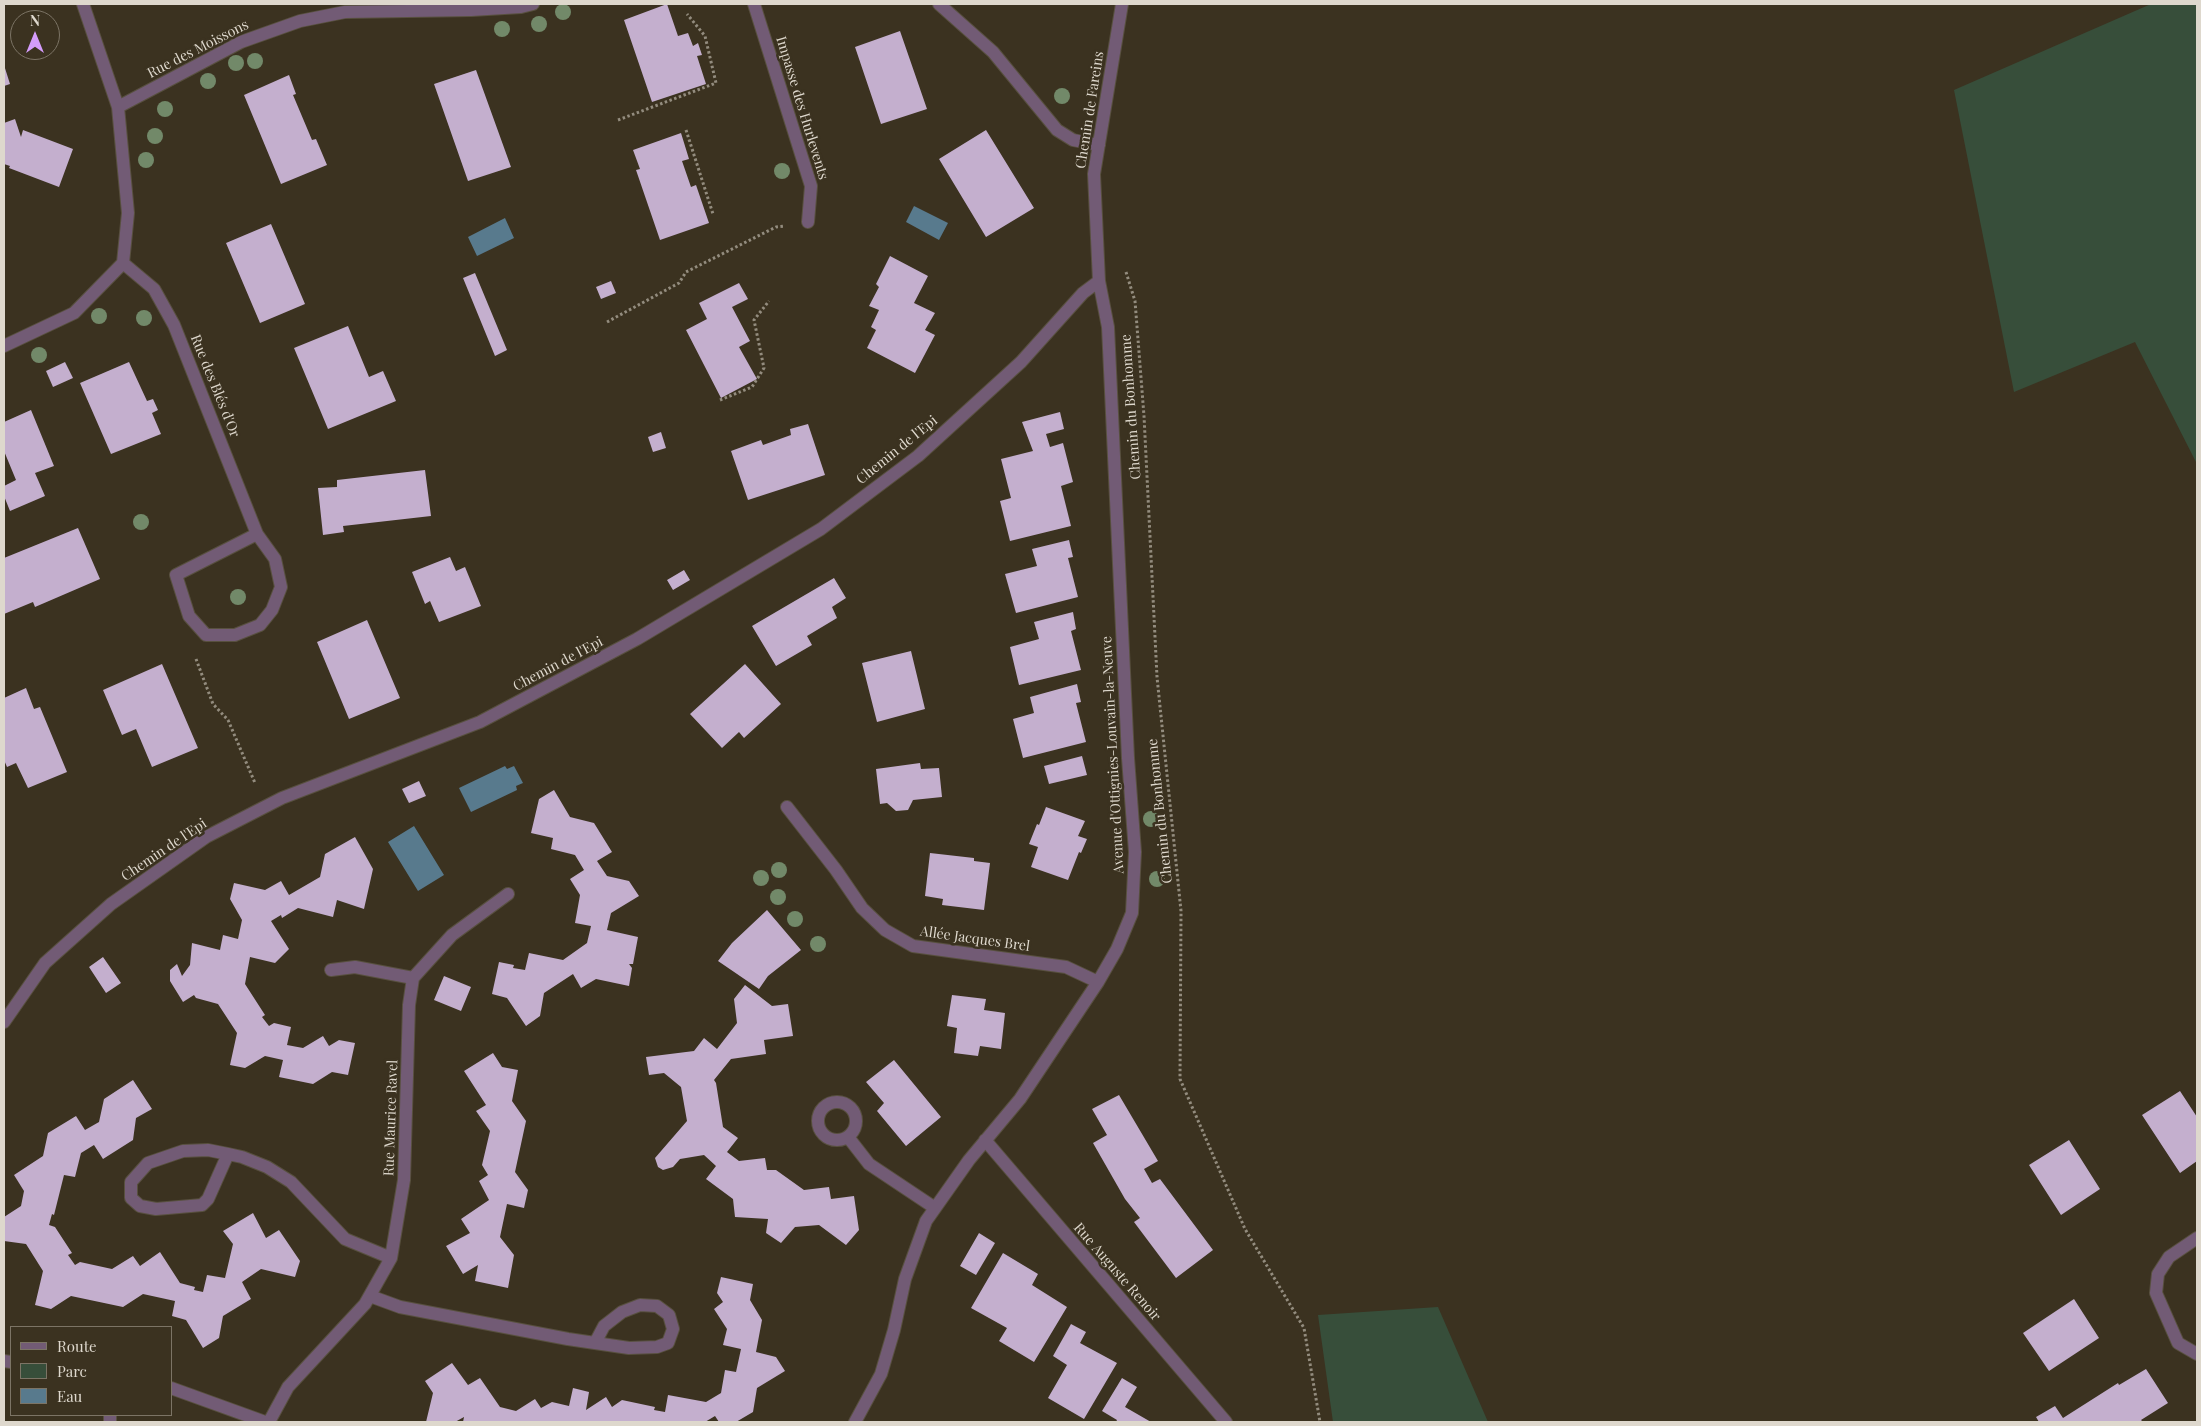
<!DOCTYPE html>
<html>
<head>
<meta charset="utf-8">
<style>
	body { margin:0 }
	#map { position:relative; width:2201px; height:1426px; overflow:hidden; background:#3b3220; font-family:"Playfair Display",serif }
	canvas { display:block }
	.frame { position:absolute; inset:0; border:5px solid #ded8cd; pointer-events:none }
	.legend { position:absolute; left:10px; top:1326px; width:162px; height:90px; box-sizing:border-box; background:#3b3220; border:1px solid #7c7465; margin:0; padding:6px 9px; list-style:none; font-size:15px; color:#ded8cd }
	.legend li { display:flex; align-items:center; gap:10px; height:25px }
	.legend b { width:25px; border:1px solid #7c7465 }
	.north { position:absolute; left:10px; top:10px; width:50px; height:50px; box-sizing:border-box; background:#3b3220; border:1px solid #7c7465; border-radius:50%; rotate:0deg; font-size:14px; font-weight:700; line-height:20px; text-align:center; color:#ded8cd }
	.north::after { content:''; display:block; margin:auto; width:18px; height:22px; background:#d49cfb; clip-path:polygon(50% 0,100% 100%,50% 72%,0 100%) }
</style>
</head>
<body>
<div id="map">
<canvas width="2201" height="1426"></canvas>
<div class="frame"></div>
<ul class="legend">
<li><b style="height:6px;background:#725b75"></b>Route</li>
<li><b style="height:14px;background:#374e3a"></b>Parc</li>
<li><b style="height:14px;background:#587a8d"></b>Eau</li>
</ul>
<div class="north">N</div>
</div>
<script>
const ctx = document.querySelector('canvas').getContext('2d');
ctx.lineJoin = 'round';
function paint(path, color) {
  ctx.fillStyle = color;
  ctx.fill(path, 'evenodd');
}
function shape(rows) {
  const path = new Path2D();
  for (const r of rows) {
    if (r.length === 3) {
      path.moveTo(r[0] + r[2], r[1]);
      path.arc(r[0], r[1], r[2], 0, 2 * Math.PI);
      continue;
    }
    path.moveTo(r[0], r[1]);
    for (let i = 2; i < r.length; i += 2) path.lineTo(r[i], r[i + 1]);
  }
  return path;
}
function strokePath(path, color, width, dash) {
  ctx.strokeStyle = color;
  ctx.lineWidth = width;
  ctx.lineCap = dash ? 'butt' : 'round';
  ctx.setLineDash(dash || []);
  ctx.stroke(path);
}
function label(font, color, halo, rows, align = 'center') {
  ctx.font = font + ' "Playfair Display",serif';
  ctx.lineWidth = 5;
  ctx.setLineDash([]);
  ctx.textBaseline = 'middle';
  ctx.strokeStyle = halo;
  ctx.fillStyle = color;
  for (const [text, x, y, turn = 0] of rows) {
    ctx.save();
    ctx.translate(x, y);
    ctx.rotate((+turn || 0) * Math.PI / 180);
    ctx.textAlign = isNaN(turn) ? turn : align;
    if (halo) ctx.strokeText(text, 0, 0);
    ctx.fillText(text, 0, 0);
    ctx.restore();
  }
}
paint(shape([
	[2151,4,2197,4,2197,464,2135,342,2014,392,1954,90],
	[1438,1307,1488,1422,1333,1422,1318,1315]
]), '#374e3a');
paint(shape([
	[914,206,948,223,939,240,906,222],
	[505,218,514,238,477,256,468,237],
	[505,766,507,769,514,766,523,783,516,786,517,790,471,812,459,788],
	[414,826,444,875,418,891,388,842]
]), '#587a8d');
paint(shape([
	[667,4,678,36,688,33,693,46,698,43,702,55,697,56,706,84,652,102,624,20],
	[900,31,927,109,881,124,855,47],
	[4,65,10,84,4,86],
	[476,70,511,167,468,181,434,84],
	[289,75,296,94,293,95,312,140,316,139,327,165,281,184,244,95],
	[15,119,21,137,23,130,73,149,59,187,9,168,10,166,4,164,4,123],
	[986,130,1034,208,986,237,939,159],
	[681,133,689,159,682,161,691,187,696,185,709,223,660,240,636,170,640,169,633,150],
	[271,224,305,304,260,323,226,243],
	[890,256,928,276,914,303,935,313,925,330,935,335,915,373,867,348,876,330,871,327,879,310,869,306,879,287,876,284],
	[475,273,507,350,495,356,463,278],
	[611,281,616,293,601,299,596,287],
	[739,283,748,299,732,307,750,341,739,347,757,379,721,398,686,330,707,319,699,303],
	[348,326,369,377,383,371,396,401,328,429,294,348],
	[65,362,73,378,53,387,46,371],
	[129,362,147,401,153,399,158,410,152,413,161,434,111,454,80,383],
	[31,410,54,466,35,473,45,496,10,511,4,496,4,486,16,480,4,451,4,422],
	[1060,412,1064,429,1046,434,1050,447,1063,443,1073,482,1061,486,1071,526,1010,541,1000,501,1011,498,1001,459,1033,451,1022,422],
	[808,424,825,475,748,500,731,451,761,440,763,445,791,435,790,429],
	[661,432,666,448,653,452,648,437],
	[425,470,431,516,343,526,344,532,323,535,318,488,337,487,337,480],
	[78,528,100,579,35,607,33,602,4,614,4,558],
	[1069,540,1073,557,1068,558,1078,597,1016,613,1005,574,1037,566,1032,549],
	[450,557,456,571,465,567,481,606,439,622,430,601,425,604,412,572],
	[684,570,690,580,673,590,667,580],
	[834,578,846,598,832,607,837,618,807,636,812,645,776,666,752,626],
	[1073,612,1076,629,1071,631,1081,670,1019,685,1010,647,1039,639,1034,622],
	[367,620,400,698,349,719,317,642],
	[911,651,925,709,877,722,862,663],
	[162,664,198,748,152,767,136,729,122,735,103,690],
	[745,664,781,704,744,738,739,732,722,748,690,714],
	[1077,684,1081,702,1076,703,1086,742,1023,758,1013,719,1034,713,1030,697],
	[26,688,34,709,40,707,67,772,28,788,16,763,7,767,4,760,4,698],
	[1082,756,1087,775,1049,784,1044,766],
	[920,763,921,769,939,768,942,797,913,800,908,810,896,811,887,803,880,804,876,769],
	[419,781,426,796,409,803,402,789],
	[554,790,570,817,594,823,612,852,597,861,607,876,629,881,639,896,611,913,607,930,638,937,633,964,629,964,632,968,629,986,596,979,581,988,573,974,544,993,540,1016,526,1026,507,998,492,994,499,962,514,965,513,968,525,970,529,953,563,960,587,943,591,926,575,923,580,895,570,879,584,870,575,855,551,849,553,838,531,833,539,799],
	[1046,807,1085,821,1078,836,1087,839,1081,853,1079,852,1068,880,1031,867,1038,847,1029,844,1037,824,1039,825],
	[355,837,373,869,364,909,337,900,333,917,298,908,282,918,281,915,271,921,289,949,275,963,250,957,245,984,265,1015,262,1017,269,1026,274,1023,291,1027,287,1045,303,1048,323,1036,329,1046,339,1040,355,1043,348,1075,332,1072,313,1084,279,1077,283,1060,265,1056,245,1068,230,1065,237,1033,218,1004,196,998,194,995,183,1002,170,981,170,970,177,964,182,976,190,965,192,943,220,950,223,935,238,939,242,920,230,899,234,883,265,890,281,881,289,895,320,877,325,854],
	[930,853,974,858,974,861,990,863,984,910,942,905,943,899,925,896],
	[767,910,801,950,768,976,759,989,718,961,732,943],
	[103,957,121,983,106,993,89,967],
	[444,976,471,987,461,1011,434,1000],
	[745,985,772,1006,788,1004,793,1036,764,1040,766,1054,731,1059,714,1080,716,1083,723,1127,738,1138,727,1152,739,1161,765,1158,767,1170,776,1170,804,1190,829,1187,831,1199,854,1196,859,1230,846,1245,819,1225,795,1227,781,1243,766,1233,768,1219,735,1217,733,1199,706,1179,716,1166,704,1155,680,1159,673,1167,663,1170,658,1167,655,1158,687,1121,681,1087,664,1073,649,1075,646,1057,694,1051,704,1038,717,1049,737,1023,734,999],
	[952,995,986,999,984,1010,1005,1013,1001,1049,980,1046,978,1056,954,1053,957,1028,947,1026],
	[493,1053,502,1067,518,1070,512,1101,526,1121,515,1172,528,1190,524,1208,507,1204,500,1237,514,1255,508,1288,475,1281,478,1265,463,1274,446,1246,470,1233,461,1219,489,1200,479,1181,488,1175,482,1165,490,1131,476,1111,486,1105,464,1071],
	[894,1060,941,1117,906,1146,877,1111,884,1103,866,1082],
	[133,1080,152,1109,136,1118,133,1140,103,1159,94,1145,81,1153,75,1177,64,1175,54,1215,52,1214,49,1225,55,1227,72,1253,68,1255,75,1265,80,1262,112,1269,133,1256,140,1266,160,1252,180,1283,195,1287,194,1290,203,1292,207,1275,225,1278,233,1244,223,1231,253,1213,266,1238,279,1230,300,1261,295,1277,261,1269,242,1282,251,1299,223,1316,219,1338,203,1348,186,1320,172,1316,175,1301,143,1294,123,1307,71,1296,51,1309,35,1305,43,1271,26,1244,4,1241,4,1217,21,1206,24,1191,14,1175,43,1156,48,1133,76,1116,85,1130,99,1122,104,1099],
	[2180,1091,2197,1117,2197,1161,2180,1173,2142,1115],
	[1119,1095,1158,1161,1144,1169,1152,1183,1160,1179,1213,1250,1176,1278,1134,1222,1140,1218,1125,1199,1093,1143,1107,1135,1092,1109],
	[2069,1140,2100,1189,2061,1215,2029,1165],
	[979,1233,995,1243,976,1275,960,1266],
	[1003,1253,1038,1274,1032,1285,1067,1307,1034,1362,999,1341,1007,1328,971,1308],
	[721,1277,753,1284,750,1300,762,1320,756,1352,776,1357,785,1371,757,1388,753,1412,736,1422,719,1422,715,1416,705,1422,463,1422,464,1417,455,1422,426,1422,433,1393,425,1381,452,1363,468,1385,480,1378,500,1407,516,1411,535,1399,541,1408,552,1402,569,1406,573,1388,589,1392,586,1410,606,1397,612,1407,622,1400,655,1407,654,1410,665,1412,668,1395,706,1402,721,1393,725,1370,736,1372,741,1349,723,1345,727,1329,714,1309,723,1302,717,1293],
	[2074,1299,2099,1338,2049,1371,2023,1333],
	[1071,1324,1086,1332,1080,1343,1117,1363,1084,1419,1048,1398,1067,1365,1053,1356],
	[2146,1369,2168,1403,2141,1420,2143,1422,2039,1422,2036,1417,2055,1406,2063,1418,2118,1383,2119,1385],
	[1122,1378,1137,1387,1125,1407,1151,1422,1116,1422,1117,1420,1102,1411]
]), '#c4afce');
const minor = shape([
	[83,4,118,107,128,213,123,263,154,289,174,325,257,534,275,559,281,587,272,610,260,625,235,635,206,635,189,616,176,575,257,534],
	[754,4,811,186,808,222],
	[939,4,993,52,1057,130,1073,140,1099,145],
	[118,107,241,42,300,21,345,12,471,10,521,7,533,4],
	[4,346,74,313,123,263],
	[787,807,836,870,862,908,885,930,913,946,1066,967,1098,982],
	[331,970,355,967,413,978],
	[4,1022,45,963,111,904,206,837,282,798,480,722,637,639,821,529,918,456,1021,362,1083,293,1099,281],
	[837,1121,19],
	[848,1137,869,1164,935,1208],
	[985,1140,1226,1422],
	[228,1154,208,1199,202,1205,156,1209,140,1206,131,1198,131,1182,148,1163,183,1151,208,1150,228,1154,242,1157,267,1167,291,1182,345,1239,391,1258],
	[2197,1238,2169,1257,2158,1274,2156,1293,2178,1343,2197,1354],
	[370,1296,400,1307,568,1339,595,1343,629,1348,657,1347,668,1343,673,1329,669,1315,657,1306,640,1305,622,1312,604,1326,595,1343],
	[4,1361,11,1362],
	[171,1388,265,1422],
	[110,1415,110,1422],
	[269,1422,288,1387,365,1304,391,1258,404,1180,409,1005,413,978,452,935,508,894],
	[855,1422,881,1374,894,1330,905,1279,926,1221,969,1160,1020,1099,1098,982,1117,949,1132,913,1135,852,1128,758,1108,327,1099,281,1094,174,1122,4]
]);
strokePath(minor, '#58503f', 14);
strokePath(shape([
	[618,120,716,83,705,36,687,14],
	[686,130,713,214],
	[1126,272,1135,301,1144,416,1157,677,1181,911,1180,1079,1245,1229,1304,1328,1320,1422],
	[607,322,679,283,686,272,776,227,785,226],
	[720,400,752,387,764,368,754,320,769,301],
	[196,659,213,704,228,720,255,783]
]), '#938c7e', 3, [2.5, 2.5]);
strokePath(minor, '#725b75', 12);
ctx.fillStyle = '#728969';
for (const [x, y] of [
	[563,12],
	[539,24],
	[502,29],
	[255,61],
	[236,63],
	[208,81],
	[1062,96],
	[165,109],
	[155,136],
	[146,160],
	[782,171],
	[99,316],
	[144,318],
	[39,355],
	[141,522],
	[238,597],
	[1151,819],
	[779,870],
	[761,878],
	[1157,879],
	[778,897],
	[795,919],
	[818,944]
]) {
  ctx.beginPath();
  ctx.arc(x, y, 8, 0, 2 * Math.PI);
  ctx.fill();
}
label('14px', '#ded8cd', '#3b3220', [
	["Rue des Moissons",198,49,-27],
	["Impasse des Hurlevents",802,108,73],
	["Chemin de Fareins",1090,110,-81],
	["Rue des Blés d'Or",215,386,68],
	["Chemin du Bonhomme",1131,407,-94],
	["Chemin de l'Epi",897,450,-39],
	["Chemin de l'Epi",558,664,-28],
	["Avenue d'Ottignies-Louvain-la-Neuve",1113,755,-93],
	["Chemin du Bonhomme",1160,811,-96],
	["Chemin de l'Epi",164,850,-34],
	["Allée Jacques Brel",975,939,8],
	["Rue Maurice Ravel",391,1118,-88],
	["Rue Auguste Renoir",1117,1272,49]
]);
</script>
</body>
</html>
